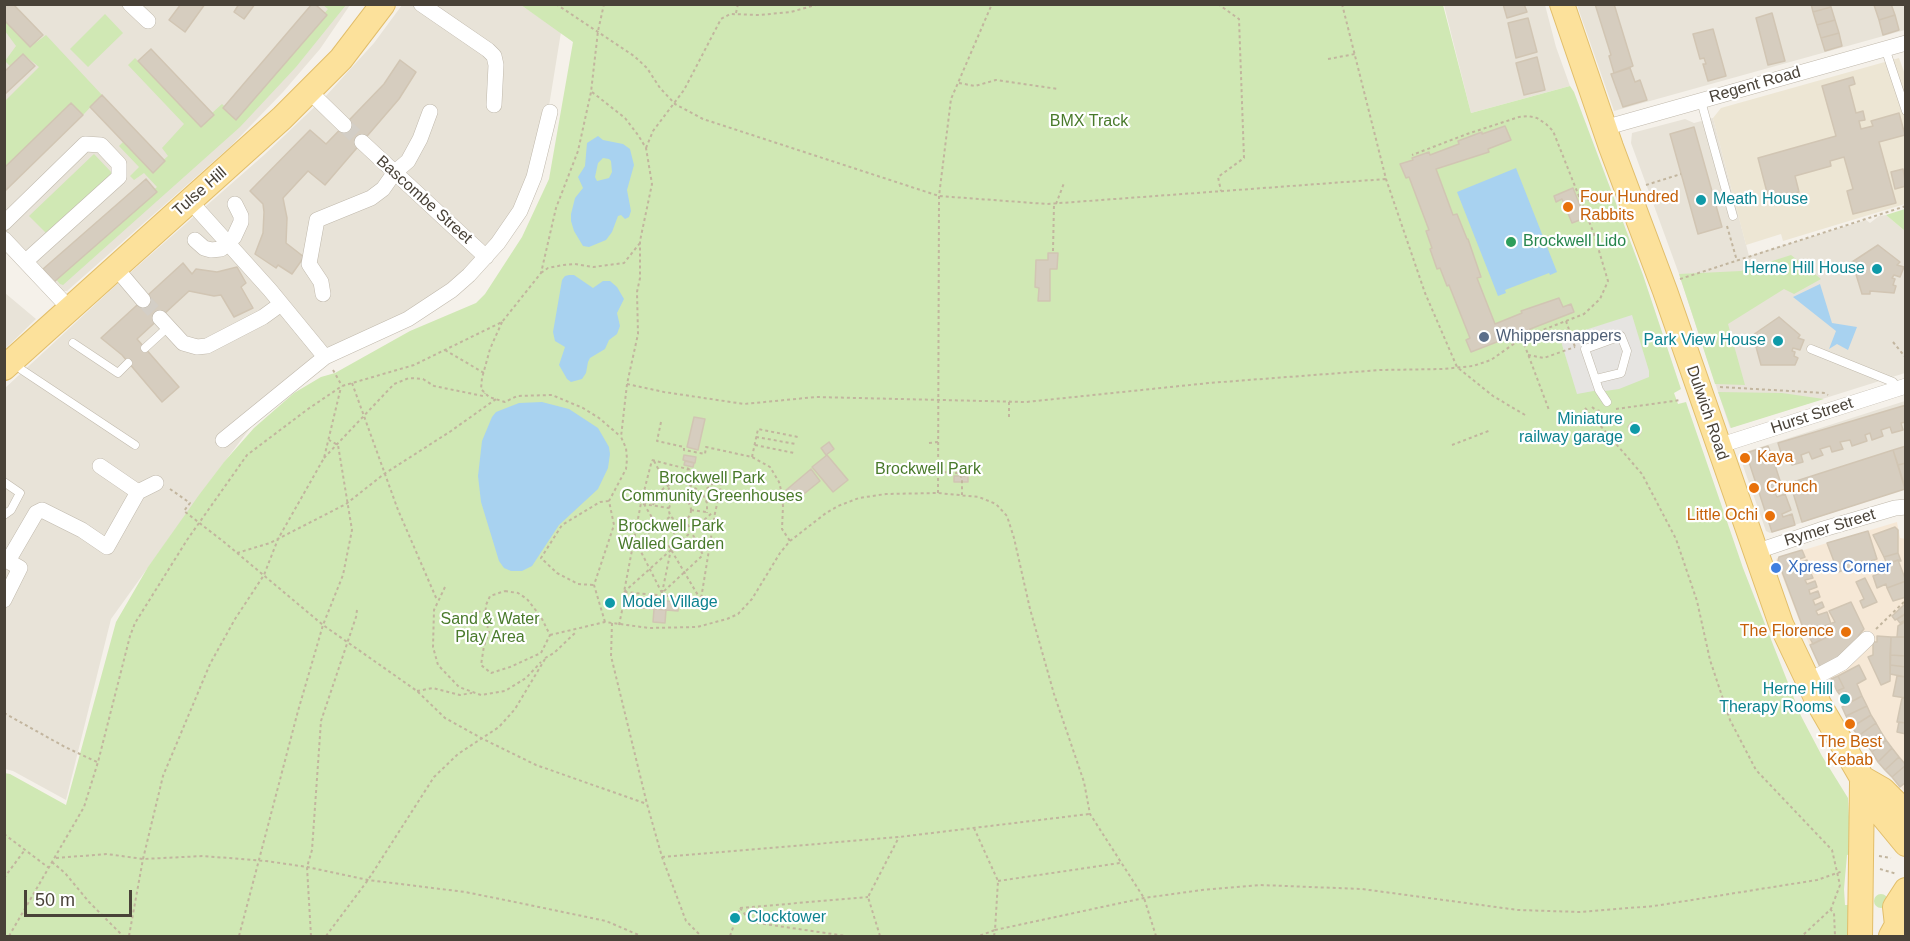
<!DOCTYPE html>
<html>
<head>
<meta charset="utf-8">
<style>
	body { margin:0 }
	#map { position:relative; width:1910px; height:941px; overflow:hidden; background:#f5f1ea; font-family:Helvetica,sans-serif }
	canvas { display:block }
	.frame { position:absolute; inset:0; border:6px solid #494238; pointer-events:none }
	.scale { position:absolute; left:24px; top:890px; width:108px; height:27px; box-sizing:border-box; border:3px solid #494238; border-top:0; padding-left:8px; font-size:18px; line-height:21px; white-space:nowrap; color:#494238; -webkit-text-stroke:4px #fff; paint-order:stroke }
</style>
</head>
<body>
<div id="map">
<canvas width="1910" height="941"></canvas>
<div class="frame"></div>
<div class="scale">50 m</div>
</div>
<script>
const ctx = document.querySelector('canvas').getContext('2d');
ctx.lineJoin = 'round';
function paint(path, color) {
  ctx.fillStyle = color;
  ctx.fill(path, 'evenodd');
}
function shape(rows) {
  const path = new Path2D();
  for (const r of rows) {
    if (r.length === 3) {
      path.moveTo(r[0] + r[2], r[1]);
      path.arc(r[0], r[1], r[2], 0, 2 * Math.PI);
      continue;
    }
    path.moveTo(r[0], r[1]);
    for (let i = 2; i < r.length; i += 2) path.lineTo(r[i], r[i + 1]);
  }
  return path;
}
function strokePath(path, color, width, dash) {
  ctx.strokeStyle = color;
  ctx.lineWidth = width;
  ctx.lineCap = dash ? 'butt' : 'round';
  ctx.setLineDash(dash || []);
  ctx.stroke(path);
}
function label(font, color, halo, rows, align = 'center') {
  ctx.font = font + ' Helvetica,sans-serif';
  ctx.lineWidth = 4.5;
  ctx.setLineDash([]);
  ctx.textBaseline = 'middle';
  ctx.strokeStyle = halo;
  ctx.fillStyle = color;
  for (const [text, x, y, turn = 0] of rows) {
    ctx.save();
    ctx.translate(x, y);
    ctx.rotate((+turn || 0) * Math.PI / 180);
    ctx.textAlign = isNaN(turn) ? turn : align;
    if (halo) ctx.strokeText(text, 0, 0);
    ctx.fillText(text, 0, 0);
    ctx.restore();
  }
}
paint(shape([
	[5,5,350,5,320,49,283,92,231,146,67,291,63,291,5,230],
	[402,5,521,5,561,32,537,180,479,264,405,323,313,364,254,423,216,473,111,619,66,800,13,771,5,769,4,389,115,286,264,155,325,97,374,43],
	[1444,5,1545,5,1556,47,1570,86,1471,113],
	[1577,5,1905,5,1905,30,1614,111],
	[1713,118,1749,256,1866,220,1870,223,1879,216,1886,215,1905,231,1905,373,1730,428,1679,274,1631,143,1632,133,1685,119,1694,123],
	[5,293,36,319,5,349,4,349],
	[1905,401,1905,489,1770,533,1766,531,1741,460,1742,453]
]), '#e8e3d8');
paint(shape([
	[1897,522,1900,538,1906,539,1905,792,1878,762,1860,735,1858,736,1852,727,1842,707,1845,705,1831,679,1820,667,1804,633,1776,560,1777,558]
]), '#f6e8d6');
paint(shape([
	[1899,58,1906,77,1905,204,1783,241,1781,234,1746,245,1713,118,1721,108]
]), '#ede6d4');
paint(shape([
	[323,5,346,5,296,67,240,127,63,285,60,284,55,278,157,187,144,173,134,180,130,176,139,167,119,146,124,141,153,169,168,156,162,148,184,124,128,65,135,58,201,123,222,104,236,117,328,9],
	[521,5,1443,5,1471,113,1570,86,1574,92,1643,275,1681,389,1674,393,1678,404,1686,402,1743,568,1801,716,1822,756,1848,798,1851,854,1847,855,1844,889,1845,905,1851,905,1848,936,5,936,4,773,10,774,66,805,116,622,148,567,199,495,224,462,254,428,294,393,321,377,335,373,410,331,476,303,485,294,522,237,549,179,573,42],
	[105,14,123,33,88,67,70,49],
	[5,21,30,47,46,35,102,95,83,115,71,103,5,167,5,101,39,67,23,54,10,66,5,61,16,46,5,31],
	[94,154,112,173,47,234,29,216],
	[1905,209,1906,209,1905,231,1886,215],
	[1791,255,1821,279,1794,294,1784,289,1728,324,1745,385,1715,384,1679,274,1741,271],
	[1718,392,1782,393,1824,399,1731,428],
	[1881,901,7]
]), '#d0e8b4');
paint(shape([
	[1632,315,1649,371,1649,377,1619,389,1605,391,1599,390,1577,394,1560,338]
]), '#e6e4e1');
paint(shape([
	[598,136,603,140,623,144,630,149,634,165,627,190,631,211,629,217,625,219,621,215,618,216,612,232,606,240,589,247,583,246,574,231,571,221,571,214,575,198,583,188,578,177,585,166,587,143],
	[603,158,609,159,611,161,612,172,609,178,597,181,595,177,598,163],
	[1516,168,1557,272,1550,275,1549,273,1505,290,1506,293,1498,296,1457,192],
	[569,275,574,275,593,288,603,281,610,281,617,287,624,299,617,313,620,326,617,334,609,340,605,349,590,358,588,362,586,373,582,379,571,382,567,379,559,365,565,347,555,341,553,332,562,280,565,276],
	[1820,284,1832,323,1857,327,1848,350,1837,344,1829,349,1836,331,1793,297],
	[542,402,569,409,598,428,609,447,610,454,608,468,598,489,559,525,532,566,522,571,511,571,504,568,499,561,481,502,478,476,482,441,492,417,496,412,519,403]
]), '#a8d2f0');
const building = shape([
	[4,4,13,4,43,35,30,47,4,20,4,4],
	[181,4,205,4,185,32,169,20,181,4],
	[239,4,255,4,244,19,234,12,239,4],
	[312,4,315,4,327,15,236,120,223,108,312,4],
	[1503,4,1524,4,1527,12,1507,18,1503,4],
	[1595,4,1614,4,1633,66,1614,73,1609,56,1611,55,1595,4],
	[1811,4,1830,4,1831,7,1813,12,1811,4],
	[1891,4,1895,15,1879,20,1874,5,1891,4],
	[1831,7,1835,20,1817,25,1813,12,1831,7],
	[1772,13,1785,61,1768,65,1756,18,1772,13],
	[1895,15,1899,30,1883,35,1879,20,1895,15],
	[1528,18,1537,52,1516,58,1508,23,1528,18],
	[1835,20,1839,33,1821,38,1817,25,1835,20],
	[1713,29,1726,76,1708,81,1703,64,1706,64,1704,58,1700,59,1693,34,1713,29],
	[1839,33,1842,46,1825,51,1821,38,1839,33],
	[151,49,214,115,201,127,138,61,151,49],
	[23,54,35,66,4,95,4,72,23,54],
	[1537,57,1545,90,1524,95,1516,63,1537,57],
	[400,60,416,72,399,99,325,185,308,171,283,198,287,218,286,243,304,257,292,274,278,265,276,268,255,254,263,233,264,212,263,204,250,191,310,130,326,144,384,84,400,60],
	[1630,68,1635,82,1640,80,1647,100,1623,107,1611,74,1630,68],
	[1853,77,1855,84,1849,86,1856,113,1863,111,1865,120,1859,121,1861,129,1873,126,1871,121,1899,113,1905,135,1879,142,1896,203,1853,214,1847,191,1853,189,1844,157,1830,161,1831,166,1795,176,1799,192,1769,200,1758,158,1836,136,1822,86,1853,77],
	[102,95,165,161,153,173,90,107,102,95],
	[71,103,83,115,4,192,4,168,71,103],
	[1505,126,1511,140,1488,149,1489,152,1436,169,1453,215,1457,214,1467,239,1468,239,1481,277,1477,278,1495,324,1522,313,1521,311,1559,298,1563,307,1571,304,1574,312,1471,352,1466,340,1470,338,1449,285,1447,286,1440,268,1437,269,1430,249,1432,248,1426,231,1429,230,1409,177,1406,178,1400,164,1413,160,1412,158,1429,152,1430,155,1459,144,1458,141,1482,132,1482,134,1505,126],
	[1694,127,1722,227,1698,234,1670,134,1694,127],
	[1903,169,1906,186,1895,189,1891,172,1903,169],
	[146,179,157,192,54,282,43,269,146,179],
	[1573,188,1585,218,1572,223,1562,199,1556,202,1554,196,1573,188],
	[1878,245,1900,262,1897,265,1904,267,1900,277,1894,275,1892,278,1895,279,1893,285,1896,286,1894,293,1870,291,1870,294,1862,294,1855,271,1851,272,1849,264,1878,245],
	[1048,253,1058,253,1057,269,1050,269,1050,301,1038,301,1039,288,1035,287,1036,260,1048,260,1048,253],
	[183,263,192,274,196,269,217,272,237,267,246,283,241,287,253,308,234,317,221,295,214,296,189,291,137,339,179,387,162,402,122,355,101,338,183,263],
	[1779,317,1800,335,1798,338,1804,340,1800,350,1793,348,1792,351,1795,352,1794,356,1798,358,1795,365,1761,365,1755,343,1753,344,1750,337,1779,317],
	[1906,405,1906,422,1901,423,1903,430,1892,433,1890,427,1881,430,1883,436,1872,440,1870,433,1865,435,1867,441,1852,446,1850,440,1840,442,1843,449,1832,452,1830,446,1820,449,1823,455,1812,459,1809,452,1801,455,1803,462,1792,465,1790,460,1784,462,1778,443,1906,405],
	[694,417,705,419,698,450,687,447,694,417],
	[1632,422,1641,432,1638,436,1628,427,1632,422],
	[829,442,834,449,826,455,821,448,829,442],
	[1768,446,1772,456,1763,459,1765,462,1773,459,1783,490,1775,493,1777,497,1785,494,1791,510,1782,514,1783,517,1792,514,1795,525,1772,532,1746,453,1768,446],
	[1906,446,1906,463,1898,465,1893,450,1906,446],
	[1893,450,1905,489,1802,522,1790,483,1893,450],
	[684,455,696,457,695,463,683,460,684,455],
	[827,455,848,480,833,492,812,467,827,455],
	[685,461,694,463,693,467,684,465,685,461],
	[1906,463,1906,484,1904,484,1898,465,1906,463],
	[811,469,820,481,794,502,785,491,811,469],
	[954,476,968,476,968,482,954,482,954,476],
	[1895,527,1898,530,1898,553,1884,557,1873,535,1895,527],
	[1868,531,1877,559,1838,572,1827,543,1868,531],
	[1802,550,1805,557,1797,560,1799,563,1807,560,1809,567,1801,569,1803,574,1810,571,1813,578,1805,580,1807,584,1815,581,1817,587,1809,590,1810,594,1818,591,1820,597,1813,600,1815,605,1822,602,1824,607,1816,611,1818,615,1827,612,1831,624,1805,633,1778,561,1779,557,1802,550],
	[1898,553,1901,561,1898,560,1887,564,1884,557,1898,553],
	[1898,560,1906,581,1887,588,1886,584,1877,588,1873,576,1880,573,1878,568,1898,560],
	[1865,578,1877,602,1863,608,1860,601,1864,599,1856,582,1865,578],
	[1906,581,1906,597,1893,601,1887,588,1906,581],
	[643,599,679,602,678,611,642,608,643,599],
	[1851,602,1864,629,1859,635,1857,640,1833,661,1820,667,1810,645,1831,635,1827,625,1835,622,1829,611,1851,602],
	[1906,603,1906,614,1895,620,1892,616,1906,603],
	[654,609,666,610,665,623,653,622,654,609],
	[1905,614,1906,620,1900,623,1897,619,1905,614],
	[1906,621,1906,637,1897,637,1898,626,1906,621],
	[1827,625,1831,635,1813,644,1807,633,1827,625],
	[1877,636,1891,637,1890,681,1881,685,1868,657,1873,655,1873,642,1877,642,1877,636],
	[1891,637,1906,637,1906,656,1890,655,1891,637],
	[1890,655,1906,656,1906,667,1890,665,1890,655],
	[1859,665,1866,679,1857,684,1862,696,1851,702,1846,692,1840,695,1837,691,1844,688,1838,676,1859,665],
	[1890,665,1906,667,1906,677,1890,674,1890,665],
	[1838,676,1844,688,1837,691,1831,679,1838,676],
	[1897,676,1906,677,1906,698,1893,696,1897,676],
	[1846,692,1851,702,1845,705,1840,695,1846,692],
	[1862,696,1867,706,1846,716,1842,707,1862,696],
	[1902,698,1906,698,1906,723,1897,722,1902,698],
	[1867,706,1871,715,1852,727,1846,716,1867,706],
	[1871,715,1876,723,1858,736,1852,727,1871,715],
	[1899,722,1906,723,1906,734,1897,732,1899,722],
	[1876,723,1881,732,1866,744,1860,735,1876,723],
	[1881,732,1886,740,1872,752,1866,744,1881,732],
	[1886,740,1892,748,1878,762,1872,752,1886,740],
	[1892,748,1899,757,1885,770,1878,762,1892,748],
	[1899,757,1906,765,1892,777,1885,770,1899,757],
	[1906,765,1906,782,1900,787,1892,777,1906,765]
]);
paint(building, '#d6cdbf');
strokePath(building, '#d1c5b3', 1.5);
strokePath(shape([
	[344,125,362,142],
	[143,300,160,318]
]), '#d3cec6', 15, [15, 8]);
const lane = shape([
	[1885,48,1906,111],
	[1701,101,1733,216],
	[73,343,118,373,128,363],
	[145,348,167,328],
	[1811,349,1893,382,1898,388],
	[16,363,22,370,135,445],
	[1596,379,1621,373,1627,351,1621,336,1585,349,1599,390,1607,402],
	[4,482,20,493,11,510,4,515]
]);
const street = shape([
	[130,4,148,21],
	[421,4,488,50,494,56,496,65,494,105],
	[309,91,344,125],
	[1604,128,1906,43],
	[362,142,486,257],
	[190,201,270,290,325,357],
	[4,223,85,144,101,145,119,164,119,177,26,261],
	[4,239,69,308],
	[195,240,204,248,211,250,221,249,228,243,234,237,241,222,241,216,235,204],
	[115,267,143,300],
	[323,294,321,282,309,264,317,220,371,198,383,189,395,172,408,161,420,139,430,112],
	[160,318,183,343,197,347,207,346,263,317,281,304],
	[223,440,325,357,408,319,452,290,469,275,498,243,520,211,534,177,550,112],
	[1718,446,1906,386],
	[100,466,138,492,156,483],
	[1755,552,1820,530,1895,508,1906,507],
	[4,600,20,568,8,561,36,513,42,510,82,530,107,547,138,492],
	[1808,681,1842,663,1867,639]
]);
const primary = shape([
	[1562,4,1611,147,1665,291,1781,624,1819,704,1862,778,1873,804,1906,844],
	[4,368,282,118,341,59,383,4],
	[1862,778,1883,790,1906,813],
	[1860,936,1862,783],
	[1891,936,1897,925,1895,907,1906,890]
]);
strokePath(lane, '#c0b9ac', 9);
strokePath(street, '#c0b9ac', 16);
strokePath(primary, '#e2be6a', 26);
strokePath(shape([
	[556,4,634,56,647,68,660,88,675,104,703,119,939,196,1047,204,1386,179],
	[1218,4,1239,19,1244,158,1218,177,1221,191],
	[1342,4,1386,179,1425,293,1457,367,1493,396,1525,415],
	[736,13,738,4],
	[1328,59,1355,54],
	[959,83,975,86,996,80,1058,89],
	[592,92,625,118,638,135,646,148,652,184,640,241,640,278,637,292,638,334,627,384,621,437,626,448,627,459,626,469,609,501,614,525,594,585,605,622],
	[646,148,653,131,684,90,721,19,730,14,759,15,791,12,819,4],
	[1646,185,1681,174],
	[1582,202,1608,193],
	[1056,204,1064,183],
	[1727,226,1737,261],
	[1053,251,1054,204],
	[541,273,548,268,563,265,575,264,593,267,624,263,640,243],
	[1680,279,1906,206],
	[1566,321,1575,347],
	[502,322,490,349,482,378,481,389,489,397,505,402,517,396,552,395,583,408,599,418,620,436],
	[1520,333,1549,410],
	[1893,342,1906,358],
	[445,350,484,373],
	[1528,355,1544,358,1575,347],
	[333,370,342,386],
	[352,383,398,510,437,600],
	[627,384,664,392,744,404,816,397,1026,402,1209,383,1380,370,1443,369,1473,366,1491,360,1522,338,1584,314,1600,299,1608,281,1594,234,1553,131,1546,124,1537,118,1528,116,1519,117,1467,134,1412,155],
	[1720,387,1825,393,1828,395],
	[1592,407,1597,411,1601,410],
	[1585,408,1642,474,1676,539,1697,601,1710,660,1730,720,1756,770,1832,850,1840,885,1831,909,1802,936],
	[1616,409,1681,400],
	[1009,417,1009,402],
	[661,422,657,441,684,447,684,450,705,454,706,447,752,457,770,467,779,482,781,490,783,506,782,529,790,541],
	[756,437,796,444],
	[929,443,938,442],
	[755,445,794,453],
	[1452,445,1491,430],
	[752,457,758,429,798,437],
	[324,458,394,384,409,378,423,379,434,386,483,396,485,393],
	[652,460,723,478,715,513,701,599,624,592,641,503,652,460],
	[654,461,675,500],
	[938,469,947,473,959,473,962,478,962,495],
	[684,482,689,465],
	[170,489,190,503,184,511,224,542,323,625,417,691,445,718,483,739,536,765,647,804],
	[938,493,939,196,951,99,992,4],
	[680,510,11],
	[643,504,669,508],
	[644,504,699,597],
	[688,504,721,477],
	[653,505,656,496,664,488,673,483,684,482,702,492,707,503,707,513],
	[691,510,706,512],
	[685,519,703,555],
	[633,541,636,542,671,516],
	[636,542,662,593,703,555],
	[237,553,270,543,346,504,384,474,451,431,496,399],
	[593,585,578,584,557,573,541,558,562,525,600,502,609,501],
	[445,587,434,610,433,647,438,665,459,687,481,695,505,691,526,678,541,662],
	[505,591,518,593,527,599,541,617,550,635,541,653,510,667,491,673,481,665,484,646,489,632,485,618,486,605,490,596,505,591],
	[624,592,712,513],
	[662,593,677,520],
	[462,620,474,612,486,611],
	[612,623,611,656,647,804,662,857,686,921,701,936],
	[619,625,626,592],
	[1876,629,1906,600],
	[550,635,605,622,649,628,697,627,727,619,738,614,752,599,780,553,790,541,826,513,838,506,859,498,886,494,938,493,979,497,996,504,1007,516,1014,538,1030,609,1054,694,1084,782,1090,814,1144,898,1156,936],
	[545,658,554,653,577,631],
	[417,691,433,688,460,695,472,693],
	[4,713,65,747,97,762],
	[974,828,998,881,995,930,979,936],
	[4,834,49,868],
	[1879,856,1891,858],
	[662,857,899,837,1089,814],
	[56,858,107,854,143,859,203,856,266,861,307,867,368,880,465,892,510,901,606,921,641,936],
	[52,862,65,873,89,902,123,936],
	[1880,869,1897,874],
	[4,878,24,851],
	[998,881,1120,863],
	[740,908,868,897],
	[740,908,751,922,846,936],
	[1830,909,1834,913,1835,936],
	[9,936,84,807,98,762,130,636,135,623,187,540,247,455,308,409,342,386,414,365,502,322,541,273,556,208,578,151,591,92,598,31,604,4],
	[129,936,143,859,163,776,210,664,235,619,264,575,278,539,324,458,341,387],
	[239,936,298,711,323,625,343,575,352,530,338,445,329,440],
	[311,936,307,867,312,850,321,721,356,617,357,610],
	[326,936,368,880,434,777,458,754,499,727,515,709,545,659],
	[730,936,740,908],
	[880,936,868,897,899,837],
	[994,936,995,930,1144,898,1202,890,1260,885,1362,889,1518,910,1580,912,1654,906,1817,880,1843,871]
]), '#c2b59e', 2, [3, 3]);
strokePath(lane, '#fff', 8);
strokePath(street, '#fff', 15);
strokePath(primary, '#fce19b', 24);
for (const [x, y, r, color] of [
	[1701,200,6,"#0f9aa8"],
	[1568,207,6,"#e8710a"],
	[1511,242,6,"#2e9e5b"],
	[1877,269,6,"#0f9aa8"],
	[1484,337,6,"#5c6f8a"],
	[1778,341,6,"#0f9aa8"],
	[1635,429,6,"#0f9aa8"],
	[1745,458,6,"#e8710a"],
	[1754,488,6,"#e8710a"],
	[1770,516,6,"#e8710a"],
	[1776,568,6,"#3f7fe0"],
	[610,603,6,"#0f9aa8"],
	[1846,632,6,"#e8710a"],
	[1845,699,6,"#0f9aa8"],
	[1850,724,6,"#e8710a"],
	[735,918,6,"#0f9aa8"]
]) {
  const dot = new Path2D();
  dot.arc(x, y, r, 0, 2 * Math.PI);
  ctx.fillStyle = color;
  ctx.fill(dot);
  strokePath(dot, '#fff', 2);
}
label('16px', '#494238', '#fff', [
	["Regent Road",1755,85,-16],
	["Tulse Hill",200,192,-41],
	["Bascombe Street",424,200,42],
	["Dulwich Road",1707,413,71],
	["Hurst Street",1812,416,-18],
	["Rymer Street",1830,528,-17]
]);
label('16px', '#497a2b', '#fff', [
	["BMX Track",1089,122],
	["Brockwell Park",928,470],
	["Brockwell Park",712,479],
	["Community Greenhouses",712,497],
	["Brockwell Park",671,527],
	["Walled Garden",671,545],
	["Sand & Water",490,620],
	["Play Area",490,638]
]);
label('16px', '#c56008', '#fff', [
	["Four Hundred",1580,198],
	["Rabbits",1580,216],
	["Kaya",1757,458],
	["Crunch",1766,488],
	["Little Ochi",1758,516,"right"],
	["The Florence",1834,632,"right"],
	["The Best",1850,743,"center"],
	["Kebab",1850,761,"center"]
], 'left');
label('16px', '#0d838f', '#fff', [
	["Meath House",1713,200,"left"],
	["Herne Hill House",1865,269],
	["Park View House",1766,341],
	["Miniature",1623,420],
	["railway garage",1623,438],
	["Model Village",622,603,"left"],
	["Herne Hill",1833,690],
	["Therapy Rooms",1833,708],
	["Clocktower",747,918,"left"]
], 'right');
label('16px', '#27864d', '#fff', [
	["Brockwell Lido",1523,242]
], 'left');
label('16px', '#4e5e75', '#fff', [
	["Whippersnappers",1496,337]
], 'left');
label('16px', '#366cbe', '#fff', [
	["Xpress Corner",1788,568]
], 'left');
</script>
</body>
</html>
